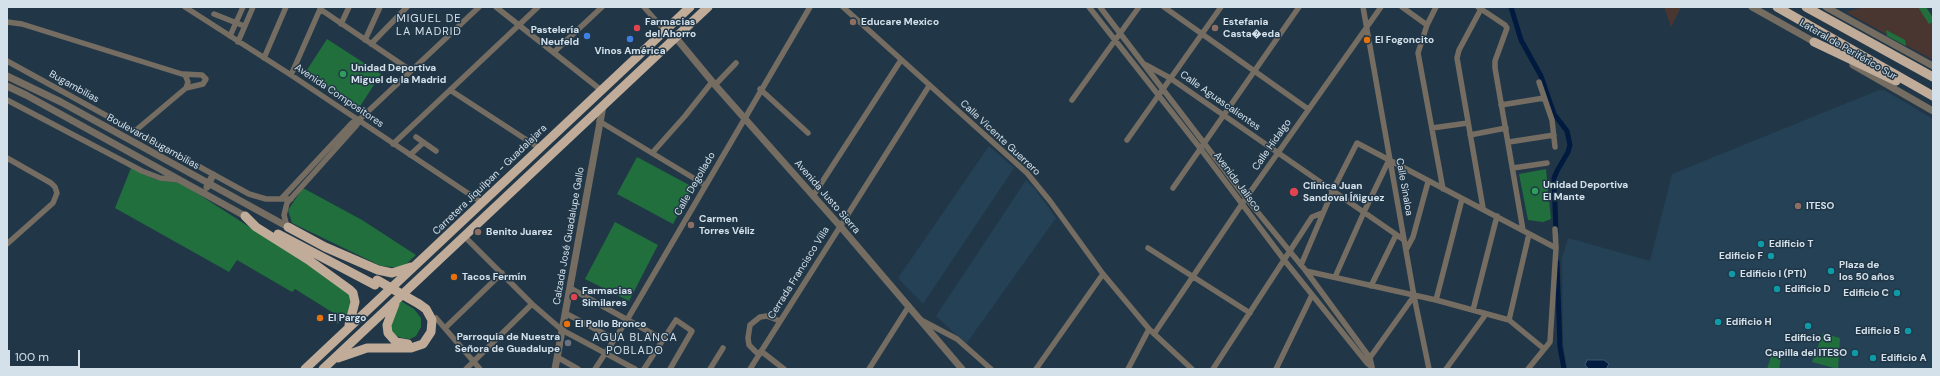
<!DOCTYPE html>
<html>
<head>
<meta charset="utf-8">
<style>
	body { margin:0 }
	#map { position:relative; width:1940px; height:376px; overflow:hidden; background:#213747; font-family:"DM Sans",sans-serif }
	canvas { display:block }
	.frame { position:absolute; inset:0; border:8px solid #d4e1eb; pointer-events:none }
	.scale { position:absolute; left:8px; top:350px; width:72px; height:18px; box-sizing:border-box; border:2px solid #d4e1eb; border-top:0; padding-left:5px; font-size:12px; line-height:14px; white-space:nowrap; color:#d4e1eb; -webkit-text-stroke:3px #213747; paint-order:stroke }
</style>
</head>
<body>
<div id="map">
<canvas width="1940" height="376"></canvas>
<div class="frame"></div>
<div class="scale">100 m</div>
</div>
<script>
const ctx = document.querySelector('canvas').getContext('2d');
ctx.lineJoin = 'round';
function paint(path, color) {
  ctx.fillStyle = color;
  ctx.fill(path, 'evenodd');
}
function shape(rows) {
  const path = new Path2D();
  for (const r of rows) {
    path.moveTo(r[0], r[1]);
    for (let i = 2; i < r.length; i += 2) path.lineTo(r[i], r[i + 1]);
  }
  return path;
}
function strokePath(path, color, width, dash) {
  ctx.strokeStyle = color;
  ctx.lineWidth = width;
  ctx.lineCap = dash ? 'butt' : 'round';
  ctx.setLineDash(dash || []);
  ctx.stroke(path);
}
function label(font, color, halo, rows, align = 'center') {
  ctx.font = font + ' "DM Sans",sans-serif';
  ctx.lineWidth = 3;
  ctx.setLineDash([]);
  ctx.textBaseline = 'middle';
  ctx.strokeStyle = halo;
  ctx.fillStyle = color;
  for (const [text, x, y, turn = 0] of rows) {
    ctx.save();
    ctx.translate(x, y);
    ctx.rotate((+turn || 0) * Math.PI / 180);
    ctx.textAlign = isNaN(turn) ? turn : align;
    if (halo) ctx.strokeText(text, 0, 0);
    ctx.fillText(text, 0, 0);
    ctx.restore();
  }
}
paint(shape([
	[1664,7,1681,7,1671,27],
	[1863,7,1926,7,1933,18,1933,60,1846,12]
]), '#4a3631');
paint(shape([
	[1879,90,1884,90,1933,119,1933,369,1567,369,1563,345,1562,258,1568,238,1650,261,1672,174],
	[989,146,1014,168,923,304,898,278],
	[1026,180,1035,189,1056,218,966,344,936,316]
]), '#244156');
paint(shape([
	[1918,7,1926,7,1933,18,1933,22,1929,24],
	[1886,30,1905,40,1906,46,1887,36],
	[327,39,381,74,359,108,305,73],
	[637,157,693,187,673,224,617,194],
	[131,168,157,180,181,183,346,289,350,298,350,312,337,324,335,314,295,289,292,292,237,260,229,272,115,208],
	[1546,169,1551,219,1543,222,1528,220,1519,174],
	[303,188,362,220,416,255,402,268,381,266,292,223,288,210],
	[615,222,658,245,629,301,585,279],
	[401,301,414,309,421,318,421,327,416,336,410,339,402,338,391,334,392,310],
	[1823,333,1840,338,1838,369,1812,362],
	[1772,354,1781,358,1779,369,1767,369]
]), '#206f3c');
const water = shape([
	[1587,360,1604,360,1609,364,1606,369,1589,369,1585,365,1587,360]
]);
paint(water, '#011a3f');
strokePath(water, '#405673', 1);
strokePath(shape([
	[1511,7,1521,40,1541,76,1554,114,1567,131,1570,145,1568,152,1557,171,1554,178,1556,232],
	[1557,262,1560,347,1564,369]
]), '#011a3f', 5);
strokePath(shape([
	[185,7,291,75,481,202],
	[496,7,601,90],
	[644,7,665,31],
	[843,7,1027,173,1050,201,1103,274,1149,329,1192,369],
	[1089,7,1200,148,1285,261,1367,363,1372,367],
	[1100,7,1246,198,1306,271,1370,358,1372,367],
	[1164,7,1308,109],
	[1363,7,1414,296,1429,369],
	[1402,7,1427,25],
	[1436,7,1427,25,1418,53,1443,189],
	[1478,7,1505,25,1507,28,1495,61,1495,68,1523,230],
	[320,9,410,70],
	[1481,9,1459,50,1457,58,1483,208],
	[214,14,244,26],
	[7,22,22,24,185,75,188,82,186,88,135,131],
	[341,24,349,7],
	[230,36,243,7],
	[365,40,380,7],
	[238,42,253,7],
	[371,44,407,7],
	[554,52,602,7],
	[264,58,286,7],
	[7,61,249,194,266,199,291,199],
	[1146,65,1170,78,1404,240],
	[183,74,202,75,206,79,203,84,186,88],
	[291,75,321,7],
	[1539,82,1552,120,1555,147],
	[715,85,736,63],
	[760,89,808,133],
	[450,90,539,148],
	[7,100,142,171,160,178,180,180],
	[1072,100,1139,7],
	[1501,105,1544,98],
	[599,121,705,185],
	[1432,128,1468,123],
	[1470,135,1506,128],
	[416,137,436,151],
	[1127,140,1221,7],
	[1509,142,1554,135],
	[393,144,538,7],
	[653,152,685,116,712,82],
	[410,155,423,143],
	[7,158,51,183,55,187,57,193,53,203,7,244],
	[1513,168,1547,163],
	[1173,188,1299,7],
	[813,196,901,60],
	[282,198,352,123,359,119],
	[287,227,284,215,287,203,356,126,361,118,479,7],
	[464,236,532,304,562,330,635,369],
	[1148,248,1250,313],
	[1406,250,1413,237,1428,182],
	[1301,265,1333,190,1357,143,1556,248],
	[1306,271,1436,300,1509,320,1543,348],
	[1335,277,1364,212,1389,160],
	[1371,286,1396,235],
	[570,288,662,339],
	[1436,300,1462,199],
	[1473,310,1497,216],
	[565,313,614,339],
	[436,318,480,369],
	[921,320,957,339,991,369],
	[1509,320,1529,234],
	[445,328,502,273],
	[1154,334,1246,198,1381,7],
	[761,351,784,369],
	[759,355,749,345,748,338,750,325,760,317,767,316,780,321],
	[557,357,578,369],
	[1369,359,1414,296],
	[466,369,532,304],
	[595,369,627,320,810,7],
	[644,369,676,320,692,331,670,369],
	[710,369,723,348],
	[750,369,929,86],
	[869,369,909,306],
	[1036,369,1103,274],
	[1128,369,1149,329],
	[1213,369,1312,217,1322,213],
	[1276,369,1312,295],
	[1446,369,1486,314],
	[1528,369,1550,342,1556,248,1555,229]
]), '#756c62', 5.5);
strokePath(shape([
	[1752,7,1818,44],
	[1826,7,1933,66],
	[676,38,715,85,840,226,962,369],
	[1853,65,1933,111],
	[7,76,61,102,288,227],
	[7,86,26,95,245,216],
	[207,187,213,175],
	[555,369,603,106]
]), '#756c62', 7);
strokePath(shape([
	[1777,7,1933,96],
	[1806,7,1933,77],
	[1814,42,1896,81],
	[245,216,256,227,310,261,350,290,353,293,355,302,349,325],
	[288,227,325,247,378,270,392,273,411,267],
	[278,234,375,285],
	[395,304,387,325,388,333,396,342,408,344],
	[338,358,367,348,411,348,423,344,431,332,432,320,426,309,419,304],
	[305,369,690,7],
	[323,369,708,7]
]), '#c0ac98', 9);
strokePath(shape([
	[377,280,419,304]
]), '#c0ac98', 9);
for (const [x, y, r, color] of [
	[853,22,4,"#8d6e63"],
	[637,28,4,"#e0444e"],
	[1215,28,4,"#8d6e63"],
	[587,36,4,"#3f7fe0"],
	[630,39,4,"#3f7fe0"],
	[1367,40,4,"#e8710a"],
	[343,74,4,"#2e9e5b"],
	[1535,191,4,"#2e9e5b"],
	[1294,192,5,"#e0444e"],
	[1798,206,4,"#8d6e63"],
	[691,225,4,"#8d6e63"],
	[478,232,4,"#8d6e63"],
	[1761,244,4,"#0f9aa8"],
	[1771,256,4,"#0f9aa8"],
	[1831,271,4,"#0f9aa8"],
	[1732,274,4,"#0f9aa8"],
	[454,277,4,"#e8710a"],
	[1777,289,4,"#0f9aa8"],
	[1897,293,4,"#0f9aa8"],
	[574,297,4,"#e0444e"],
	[320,318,4,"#e8710a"],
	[1718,322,4,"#0f9aa8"],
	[567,324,4,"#e8710a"],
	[1808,326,4,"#0f9aa8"],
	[1908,331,4,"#0f9aa8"],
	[568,343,4,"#6b7280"],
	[1855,353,4,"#0f9aa8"],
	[1873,358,4,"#0f9aa8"]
]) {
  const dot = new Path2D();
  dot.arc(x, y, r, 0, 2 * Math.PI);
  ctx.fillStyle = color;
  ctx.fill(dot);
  strokePath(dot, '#213747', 1.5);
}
label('bold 10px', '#d4e1eb', '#213747', [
	["Farmacias",645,22],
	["del Ahorro",645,34],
	["Educare Mexico",861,22],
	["Estefania",1223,22],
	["Casta�eda",1223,34],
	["Pastelería",579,30,"right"],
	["Neufeld",579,42,"right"],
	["El Fogoncito",1375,40],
	["Vinos América",630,51,"center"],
	["Unidad Deportiva",351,68],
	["Miguel de la Madrid",351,80],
	["Unidad Deportiva",1543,185],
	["El Mante",1543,197],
	["Clínica Juan",1303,186],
	["Sandoval Íñiguez",1303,198],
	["ITESO",1806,206],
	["Carmen",699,219],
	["Torres Véliz",699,231],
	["Benito Juarez",486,232],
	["Edificio T",1769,244],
	["Edificio F",1763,256,"right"],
	["Plaza de",1839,265],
	["los 50 años",1839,277],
	["Edificio I (PTI)",1740,274],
	["Tacos Fermín",462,277],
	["Edificio D",1785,289],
	["Farmacias",582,291],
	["Similares",582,303],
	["Edificio C",1889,293,"right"],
	["El Pargo",328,318],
	["Edificio H",1726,322],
	["El Pollo Bronco",575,324],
	["Edificio B",1900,331,"right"],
	["Parroquia de Nuestra",560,337,"right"],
	["Señora de Guadalupe",560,349,"right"],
	["Edificio G",1808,338,"center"],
	["Capilla del ITESO",1847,353,"right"],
	["Edificio A",1881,358]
], 'left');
label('10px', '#d4e1eb', '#213747', [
	["Lateral de Periférico Sur",1848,50,30],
	["Bugambilias",74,87,29],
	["Avenida Compositores",339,96,34],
	["Calle Aguascalientes",1220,101,35],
	["Calle Vicente Guerrero",1000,138,43],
	["Boulevard Bugambilias",153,142,29],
	["Calle Hidalgo",1272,145,-55],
	["Carretera Jiquilpan - Guadalajara",490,180,-44],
	["Avenida Jalisco",1237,182,53],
	["Calle Degollado",695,184,-60],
	["Calle Sinaloa",1404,187,80],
	["Avenida Justo Sierra",827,197,49],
	["Calzada José Guadalupe Gallo",569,236,-80],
	["Cerrada Francisco Villa",799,273,-58]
]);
ctx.letterSpacing = '1px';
label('11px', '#d4e1eb', '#213747', [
	["MIGUEL DE",429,19],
	["LA MADRID",429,32],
	["AGUA BLANCA",635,338],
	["POBLADO",635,351]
]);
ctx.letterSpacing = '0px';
</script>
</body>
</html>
